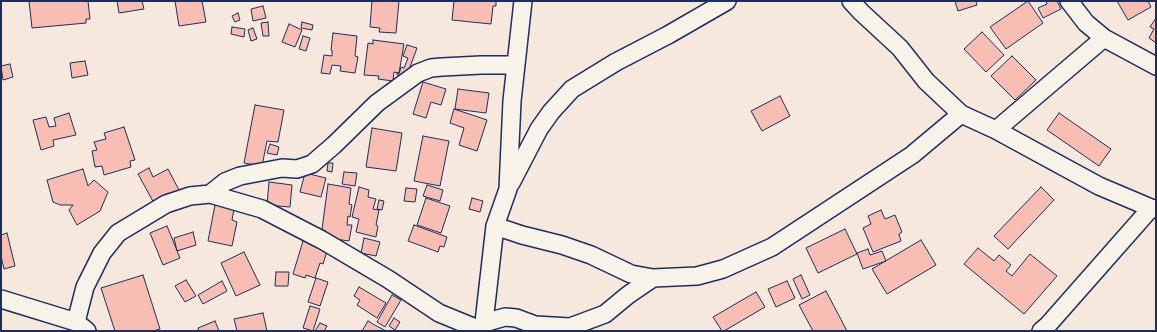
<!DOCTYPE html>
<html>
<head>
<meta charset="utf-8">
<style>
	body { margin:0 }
	#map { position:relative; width:1157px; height:332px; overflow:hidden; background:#f7e8dd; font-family:"Patrick Hand",sans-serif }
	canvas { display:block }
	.frame { position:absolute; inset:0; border:2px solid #1b2f5e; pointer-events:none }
</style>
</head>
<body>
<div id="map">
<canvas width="1157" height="332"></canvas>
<div class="frame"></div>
</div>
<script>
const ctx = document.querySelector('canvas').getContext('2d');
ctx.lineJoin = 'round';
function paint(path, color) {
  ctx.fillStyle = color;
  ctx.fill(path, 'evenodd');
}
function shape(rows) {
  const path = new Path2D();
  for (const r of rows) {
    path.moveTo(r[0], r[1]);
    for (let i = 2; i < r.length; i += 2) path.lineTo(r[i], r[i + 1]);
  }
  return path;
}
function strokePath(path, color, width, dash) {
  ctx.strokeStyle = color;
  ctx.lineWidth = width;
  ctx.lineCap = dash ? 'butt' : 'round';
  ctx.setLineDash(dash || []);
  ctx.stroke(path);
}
const building = shape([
	[29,1,88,1,90,19,86,19,86,23,32,28,29,1],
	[117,1,142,1,144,9,119,13,117,1],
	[175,1,202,1,206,22,179,26,175,1],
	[372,1,399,1,396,33,379,32,380,28,370,27,372,1],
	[454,1,496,1,496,6,493,6,491,24,452,20,454,1],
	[955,1,976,1,977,5,958,11,955,1],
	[1028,1,1043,23,1006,49,990,27,1028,1],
	[1046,1,1057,1,1061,9,1043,18,1038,8,1047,4,1046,1],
	[1117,1,1148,1,1151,7,1128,20,1117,1],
	[263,6,266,18,253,21,251,9,263,6],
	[238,13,240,20,235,22,232,16,238,13],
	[1156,18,1156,43,1149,38,1154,29,1150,27,1156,18],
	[268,22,269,36,263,36,261,23,268,22],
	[302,22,313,25,312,30,301,28,302,22],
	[289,24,302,30,295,47,282,42,289,24],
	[232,27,245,29,244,37,231,34,232,27],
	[253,28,257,39,251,41,248,30,253,28],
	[982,32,1004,55,986,72,964,49,982,32],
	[333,33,357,36,355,56,358,57,355,73,340,71,341,66,332,65,330,74,321,73,324,55,332,56,332,50,331,50,333,33],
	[303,36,310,38,306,51,299,49,303,36],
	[373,40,404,44,399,73,394,72,393,81,378,79,379,76,364,75,368,43,373,44,373,40],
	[407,45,417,48,406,78,397,75,397,73,399,74,401,67,404,68,408,58,403,56,407,45],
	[1012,56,1036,80,1015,100,991,76,1012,56],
	[85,61,88,75,72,78,70,63,85,61],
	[10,64,13,77,3,80,1,66,10,64],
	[423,82,446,89,441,105,431,102,426,118,413,114,423,82],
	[458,89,489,93,486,113,455,109,458,89],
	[780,96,790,116,762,131,751,111,780,96],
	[255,105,284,110,278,142,267,141,262,166,244,163,255,105],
	[454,109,487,120,477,151,459,145,464,128,450,123,454,109],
	[69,113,76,135,53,140,54,146,41,150,33,120,46,117,49,127,56,126,54,118,69,113],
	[1059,113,1111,149,1099,166,1047,130,1059,113],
	[124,127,135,160,130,161,131,167,104,175,102,166,95,167,92,151,97,150,94,142,106,139,104,133,124,127],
	[372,128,402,133,396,171,366,167,372,128],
	[423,136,449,141,440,186,414,181,423,136],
	[270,144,279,147,277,155,267,153,270,144],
	[328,163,333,163,332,172,327,171,328,163],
	[149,168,153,177,168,169,180,192,155,205,138,174,149,168],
	[83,169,88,186,94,180,108,192,100,211,77,225,69,210,73,205,60,205,53,202,47,180,83,169],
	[344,172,357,173,355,186,342,184,344,172],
	[305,173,326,178,321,197,300,192,305,173],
	[269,182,292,185,290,207,267,205,269,182],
	[328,184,351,188,349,204,352,205,350,217,348,216,347,225,352,225,349,241,321,237,328,184],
	[427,185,443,190,440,201,423,196,427,185],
	[359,187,369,190,368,197,376,199,373,209,379,210,376,225,378,226,376,237,356,232,359,219,352,217,359,187],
	[1041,187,1054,200,1008,249,994,236,1041,187],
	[406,188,417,189,415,202,404,201,406,188],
	[426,198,450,206,441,233,417,225,426,198],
	[472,198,483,201,480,212,469,209,472,198],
	[216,200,235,204,232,220,237,222,232,246,208,241,216,200],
	[379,200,384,201,382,210,377,209,379,200],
	[881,210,885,219,895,215,902,232,899,234,901,241,873,252,863,228,871,224,868,216,881,210],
	[414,225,447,237,444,247,440,246,438,252,408,241,414,225],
	[167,226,180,258,163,265,150,233,167,226],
	[845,229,857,254,818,273,806,248,845,229],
	[193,232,196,245,177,251,174,238,193,232],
	[7,233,15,266,4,269,1,256,1,235,7,233],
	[364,238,380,242,376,256,361,253,364,238],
	[921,240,936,265,887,294,872,269,921,240],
	[303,241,328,248,323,264,320,263,315,278,306,275,305,278,293,274,303,241],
	[978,248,994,261,999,255,1011,265,1006,271,1012,276,1030,254,1057,276,1024,314,964,264,978,248],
	[868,249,870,255,882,251,886,261,863,269,857,253,868,249],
	[244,252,260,285,236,296,221,263,244,252],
	[276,272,289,272,288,286,275,286,276,272],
	[143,275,160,329,153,331,115,331,101,288,143,275],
	[801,275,810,295,802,299,793,279,801,275],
	[316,278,328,282,320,306,308,302,316,278],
	[186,280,196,296,185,302,175,286,186,280],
	[222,281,227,291,203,304,198,295,222,281],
	[787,281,795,298,776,307,768,289,787,281],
	[359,287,386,303,377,318,357,305,360,300,354,296,359,287],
	[826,291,847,331,813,331,799,305,826,291],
	[756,292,765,307,724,331,722,331,713,317,756,292],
	[392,295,401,300,385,327,377,322,392,295],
	[310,306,320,309,313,331,303,328,310,306],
	[263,313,267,331,237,331,234,319,263,313],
	[394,318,400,322,395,330,389,326,394,318],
	[215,321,219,331,199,331,198,328,215,321],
	[368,321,373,324,386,331,362,331,368,321],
	[320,323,327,326,324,331,315,331,320,323]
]);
paint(building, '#f8bdb3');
strokePath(building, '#1b2f5e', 1);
const minor = shape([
	[851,1,861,12,900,48,926,81,961,114,996,130,1099,186,1151,208,1156,209],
	[1069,1,1086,23,1104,38,1156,66],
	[996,130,1104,38],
	[511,183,539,129,551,112,572,89,616,62,668,35,727,1],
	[210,194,225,182,240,176,282,168,297,169,312,164,334,145,377,103,418,73,431,68,442,67,481,65,516,65],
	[495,226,522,235,562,245,591,255,631,274,653,278],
	[1,299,76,322,87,331],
	[76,322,85,287,102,253,118,233,166,204,190,196,210,194,262,209,322,240,388,279,439,313,483,331],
	[484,323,505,317,516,318,535,325,570,327,605,314,628,295,653,278,697,276,723,269,772,247,912,155,961,114],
	[483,331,495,226,508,189,512,101,523,1],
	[1041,331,1047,326,1151,208]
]);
strokePath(minor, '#1b2f5e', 20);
strokePath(minor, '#f7f3e8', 17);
</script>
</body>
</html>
